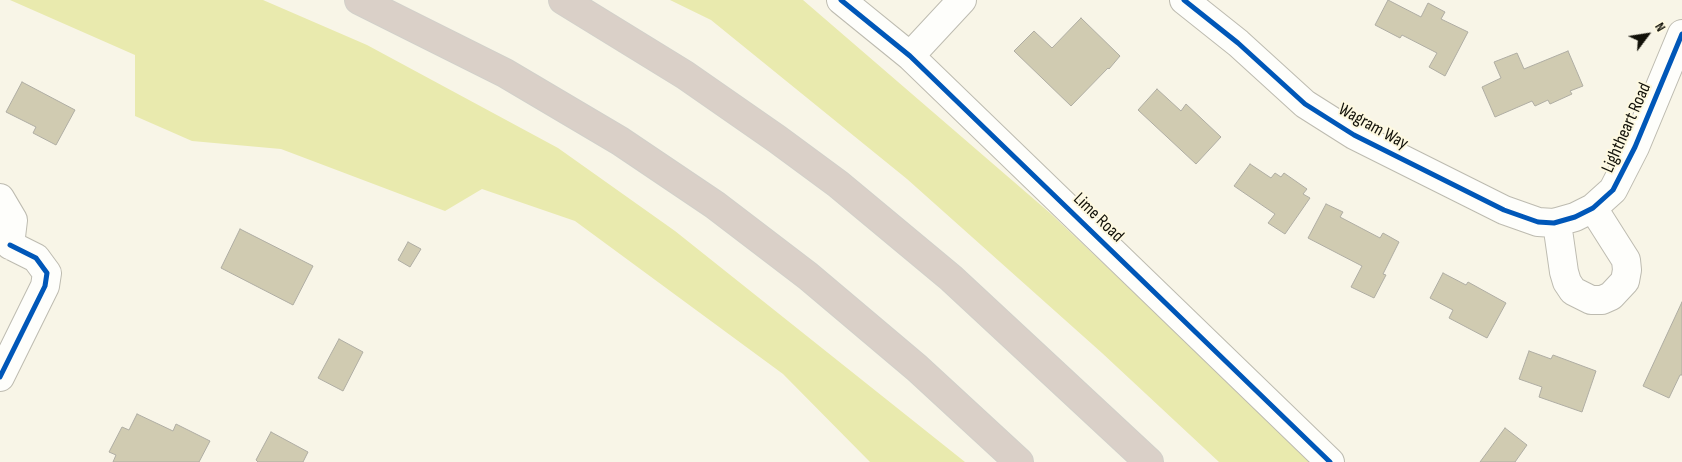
<!DOCTYPE html>
<html>
<head>
<meta charset="utf-8">
<style>
	body { margin:0 }
	#map { position:relative; width:1682px; height:462px; overflow:hidden; background:#f8f5e7; font-family:"Sofia Sans Condensed",sans-serif }
	canvas { display:block }
	.north { position:absolute; left:1622px; top:10px; width:50px; height:50px; -webkit-text-stroke:4px #fef9e1; paint-order:stroke; rotate:59deg; font-size:14px; font-weight:700; line-height:20px; text-align:center; color:#121109 }
	.north::after { content:''; display:block; margin:auto; width:18px; height:22px; background:#121109; clip-path:polygon(50% 0,100% 100%,50% 72%,0 100%) }
</style>
</head>
<body>
<div id="map">
<canvas width="1682" height="462"></canvas>
<div class="north">N</div>
</div>
<script>
const ctx = document.querySelector('canvas').getContext('2d');
ctx.lineJoin = 'round';
function paint(path, color) {
  ctx.fillStyle = color;
  ctx.fill(path, 'evenodd');
}
function shape(rows) {
  const path = new Path2D();
  for (const r of rows) {
    path.moveTo(r[0], r[1]);
    for (let i = 2; i < r.length; i += 2) path.lineTo(r[i], r[i + 1]);
  }
  return path;
}
function strokePath(path, color, width, dash) {
  ctx.strokeStyle = color;
  ctx.lineWidth = width;
  ctx.lineCap = dash ? 'butt' : 'round';
  ctx.setLineDash(dash || []);
  ctx.stroke(path);
}
function label(font, color, halo, rows, align = 'center') {
  ctx.font = font + ' "Sofia Sans Condensed",sans-serif';
  ctx.lineWidth = 4;
  ctx.setLineDash([]);
  ctx.textBaseline = 'middle';
  ctx.strokeStyle = halo;
  ctx.fillStyle = color;
  for (const [text, x, y, turn = 0] of rows) {
    ctx.save();
    ctx.translate(x, y);
    ctx.rotate((+turn || 0) * Math.PI / 180);
    ctx.textAlign = isNaN(turn) ? turn : align;
    if (halo) ctx.strokeText(text, 0, 0);
    ctx.fillText(text, 0, 0);
    ctx.restore();
  }
}
paint(shape([
	[10,0,263,0,367,45,558,148,675,231,965,462,870,462,783,374,575,221,482,189,445,211,281,149,192,141,135,116,135,55],
	[670,0,803,0,1050,213,1313,462,1219,462,1102,353,907,179,711,20]
]), '#e9eaae');
const building = shape([
	[1388,0,1421,17,1428,3,1445,12,1441,19,1468,32,1445,76,1429,67,1437,53,1402,35,1400,38,1375,25,1388,0],
	[1081,18,1120,56,1109,69,1108,68,1071,106,1014,51,1034,31,1052,48,1081,18],
	[1568,51,1583,86,1570,91,1572,94,1550,104,1548,100,1535,106,1532,101,1495,117,1482,87,1501,78,1494,62,1517,53,1524,69,1568,51],
	[22,82,75,110,56,145,33,133,36,127,6,112,22,82],
	[1157,89,1181,111,1186,104,1221,137,1196,164,1138,110,1157,89],
	[1250,164,1271,178,1275,173,1281,177,1284,173,1307,189,1303,194,1310,198,1285,234,1268,223,1275,214,1234,186,1250,164],
	[1326,204,1343,212,1340,217,1380,238,1383,233,1399,242,1383,274,1386,275,1374,298,1351,287,1362,266,1308,238,1326,204],
	[240,229,313,266,293,305,221,268,240,229],
	[408,242,421,249,410,267,398,260,408,242],
	[1443,273,1466,285,1468,282,1506,303,1487,338,1449,318,1453,310,1430,298,1443,273],
	[1682,302,1682,375,1680,375,1669,398,1643,386,1682,302],
	[339,339,363,352,343,391,318,378,339,339],
	[1529,351,1551,359,1553,355,1596,371,1582,412,1539,397,1542,387,1519,379,1529,351],
	[137,414,173,431,176,424,210,441,199,462,113,462,116,455,109,452,122,427,129,430,137,414],
	[1505,428,1527,445,1515,462,1480,462,1505,428],
	[271,432,308,452,303,462,258,462,256,460,271,432]
]);
paint(building, '#d0cbb1');
strokePath(building, '#afada3', 1);
const minor = shape([
	[841,0,910,56,1330,462],
	[1184,0,1238,43,1305,104,1354,135,1504,210,1538,222,1554,223,1575,217,1593,208,1613,190,1635,147,1682,34],
	[910,56,962,0],
	[0,198,13,220,10,245],
	[1557,223,1564,272,1567,282,1573,291,1591,300,1602,300,1611,296,1625,281,1627,270,1626,260,1593,208],
	[0,377,45,286,47,273,36,258,10,245]
]);
const highway = shape([
	[359,0,505,73,620,141,715,205,808,276,917,368,1019,462],
	[563,0,685,75,777,139,838,184,951,278,1149,462]
]);
strokePath(minor, '#bdbbb0', 30);
strokePath(highway, '#d2d0ca', 30);
strokePath(minor, '#fefefb', 28);
strokePath(highway, '#dad0c8', 28);
strokePath(shape([
	[841,0,910,56,1330,462],
	[1184,0,1238,43,1305,104,1354,135,1504,210,1538,222,1554,223,1575,217,1593,208,1613,190,1635,147,1682,34],
	[0,377,45,286,47,273,36,258,10,245]
]), '#0057b8', 5);
label('18px', '#121109', '#fef9e1', [
	["Wagram Way",1373,127,29],
	["Lightheart Road",1627,128,-66],
	["Lime Road",1098,218,44]
]);
</script>
</body>
</html>
